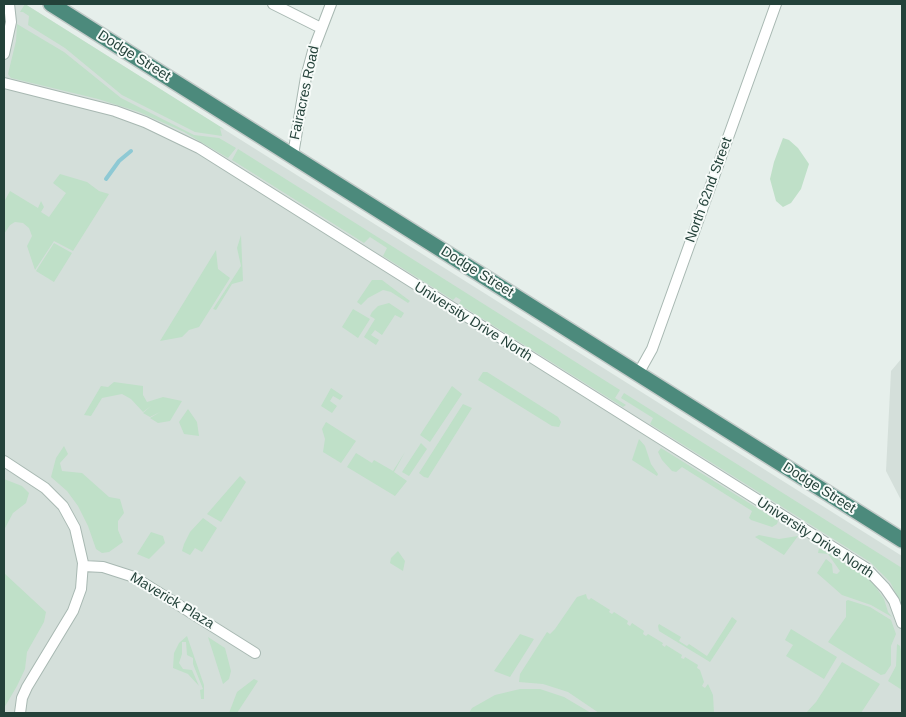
<!DOCTYPE html>
<html>
<head>
<meta charset="utf-8">
<style>
	body { margin:0 }
	#map { position:relative; width:906px; height:717px; overflow:hidden; background:#e6efeb; font-family:Helvetica,sans-serif }
	canvas { display:block }
	.frame { position:absolute; inset:0; border:5px solid #24423a; pointer-events:none }
</style>
</head>
<body>
<div id="map">
<canvas width="906" height="717"></canvas>
<div class="frame"></div>
</div>
<script>
const ctx = document.querySelector('canvas').getContext('2d');
ctx.lineJoin = 'round';
function paint(path, color) {
  ctx.fillStyle = color;
  ctx.fill(path, 'evenodd');
}
function shape(rows) {
  const path = new Path2D();
  for (const r of rows) {
    path.moveTo(r[0], r[1]);
    for (let i = 2; i < r.length; i += 2) path.lineTo(r[i], r[i + 1]);
  }
  return path;
}
function strokePath(path, color, width, dash) {
  ctx.strokeStyle = color;
  ctx.lineWidth = width;
  ctx.lineCap = dash ? 'butt' : 'round';
  ctx.setLineDash(dash || []);
  ctx.stroke(path);
}
function label(font, color, halo, rows, align = 'center') {
  ctx.font = font + ' Helvetica,sans-serif';
  ctx.lineWidth = 4;
  ctx.setLineDash([]);
  ctx.textBaseline = 'middle';
  ctx.strokeStyle = halo;
  ctx.fillStyle = color;
  for (const [text, x, y, turn = 0] of rows) {
    ctx.save();
    ctx.translate(x, y);
    ctx.rotate((+turn || 0) * Math.PI / 180);
    ctx.textAlign = isNaN(turn) ? turn : align;
    if (halo) ctx.strokeText(text, 0, 0);
    ctx.fillText(text, 0, 0);
    ctx.restore();
  }
}
paint(shape([
	[4,4,25,4,902,556,902,713,4,713],
	[902,358,902,502,886,471,891,371]
]), '#d4dfda');
paint(shape([
	[25,4,224,129,220,128,222,136,195,132,122,95,65,48,28,25,29,16,23,12,20,12],
	[17,24,64,52,121,98,194,135,219,138,236,148,228,158,184,132,139,112,98,99,11,78,8,74,16,41],
	[783,138,789,140,798,148,809,164,801,189,791,203,783,207,776,201,770,179,774,162],
	[238,149,620,390,615,398,626,405,623,407,459,304,461,300,456,297,453,300,383,256,387,248,370,237,364,243,232,160],
	[60,174,87,182,99,191,109,194,73,251,54,241,35,270,27,246,32,236,29,228,23,223,15,222,10,225,4,234,4,202,10,191,38,208,41,201,44,207,41,212,49,217,66,193,53,183],
	[241,235,243,281,232,284,216,310,213,309,241,266,237,248],
	[54,243,72,253,54,282,36,271],
	[216,250,218,269,230,278,199,327,189,330,182,337,160,341],
	[372,280,382,280,410,301,408,303,391,292,383,290,368,298,361,305,357,302],
	[389,303,404,313,401,318,395,315,382,335,375,330,371,335,379,340,376,345,364,337,375,319,370,316,372,312,378,306],
	[353,309,370,319,358,338,342,327],
	[483,372,487,372,558,417,561,422,559,427,552,426,478,380],
	[114,382,143,386,143,395,147,402,163,397,182,401,170,421,158,423,150,418,160,412,150,417,143,413,151,406,143,412,131,399,122,394,102,398,91,416,84,415,101,386,108,387],
	[452,386,462,394,430,442,420,435],
	[331,388,343,396,340,400,333,396,330,401,337,406,332,413,321,406],
	[624,393,902,568,902,605,890,582,870,562,650,424,653,418,621,398],
	[463,404,472,408,428,478,424,477,419,473],
	[188,409,197,422,199,436,184,434,179,422],
	[326,422,356,441,341,463,323,452,325,439,322,429],
	[639,439,645,446,651,464,658,474,657,476,632,460],
	[421,443,427,449,409,476,402,472],
	[64,446,68,454,60,463,62,471,82,473,109,497,120,499,124,513,118,521,118,530,123,542,109,552,102,553,96,549,88,526,78,506,67,491,51,477,56,458],
	[661,448,778,521,777,524,772,527,751,520,749,518,752,511,682,467,676,472,672,471,662,460,658,452],
	[405,452,394,472,407,481,395,496,347,467,356,453,372,463,374,460,393,471],
	[240,476,246,482,221,522,207,514],
	[4,479,22,486,29,493,26,503,13,513,4,530],
	[203,518,217,528,202,552,195,548,190,555,182,551,184,544,190,532],
	[151,532,163,536,165,543,149,559,137,554],
	[759,535,779,539,798,536,784,555,755,537],
	[819,548,861,573,873,583,884,599,888,612,892,617,871,605,842,595,817,573,826,559,832,564,833,573,837,574,840,571,828,554,818,553],
	[398,551,405,561,403,571,390,563,391,558],
	[4,573,46,612,44,622,27,652,25,669,17,686,4,708],
	[586,594,587,598,589,600,591,598,610,610,609,612,612,614,614,612,628,621,627,624,630,626,632,623,644,631,643,634,646,636,648,634,663,643,662,645,665,647,666,645,682,655,681,658,684,659,685,657,698,665,697,668,700,670,704,682,702,686,705,688,708,684,713,695,714,713,599,713,568,692,543,684,519,682,520,674,547,632,550,634,555,629,577,597],
	[848,600,870,607,891,620,896,634,891,646,891,665,885,674,881,675,828,642,846,617,846,601],
	[732,617,737,621,710,662,659,631,658,626,659,624,681,637,679,641,687,646,689,644,707,656],
	[791,629,837,657,824,679,786,656,793,645,785,640],
	[520,634,534,639,510,677,494,671],
	[187,636,204,685,204,699,201,699,200,690,203,689,193,664,193,658,187,655,186,642,182,642,182,654,179,663,183,669,192,670,199,686,188,674,173,668,174,653,179,643],
	[208,637,225,648,231,671,229,679,223,684],
	[897,644,900,646,902,656,902,690,888,681,896,666],
	[842,662,880,684,861,713,806,713,816,702],
	[254,679,258,681,237,713,229,713,237,692],
	[520,689,540,689,564,697,591,713,469,713,472,708,495,695]
]), '#bfe0c8');
strokePath(shape([
	[106,179,119,161,131,151]
]), '#8ec9d4', 4);
const minor = shape([
	[273,4,321,28],
	[4,54,11,22,9,4],
	[4,83,115,111,145,122,199,148,866,568,885,588,894,601,902,623],
	[293,155,306,77,313,51,331,4],
	[638,374,652,349,776,4],
	[4,461,45,488,63,506,75,528,83,563,81,589,73,611,27,687,22,698,20,713],
	[83,566,103,567,134,577,255,653]
]);
const trunk = shape([
	[51,4,902,540]
]);
strokePath(minor, '#a8b8b2', 12);
strokePath(trunk, '#c2cac8', 18);
strokePath(minor, '#fff', 10);
strokePath(trunk, '#4c8a7c', 15);
label('14px', '#24423a', '#f7fbf9', [
	["Dodge Street",134,56,32],
	["Fairacres Road",305,93,-78],
	["North 62nd Street",709,190,-70],
	["Dodge Street",477,272,32],
	["University Drive North",473,322,32],
	["Dodge Street",819,488,32],
	["University Drive North",815,538,33],
	["Maverick Plaza",172,601,31]
]);
</script>
</body>
</html>
